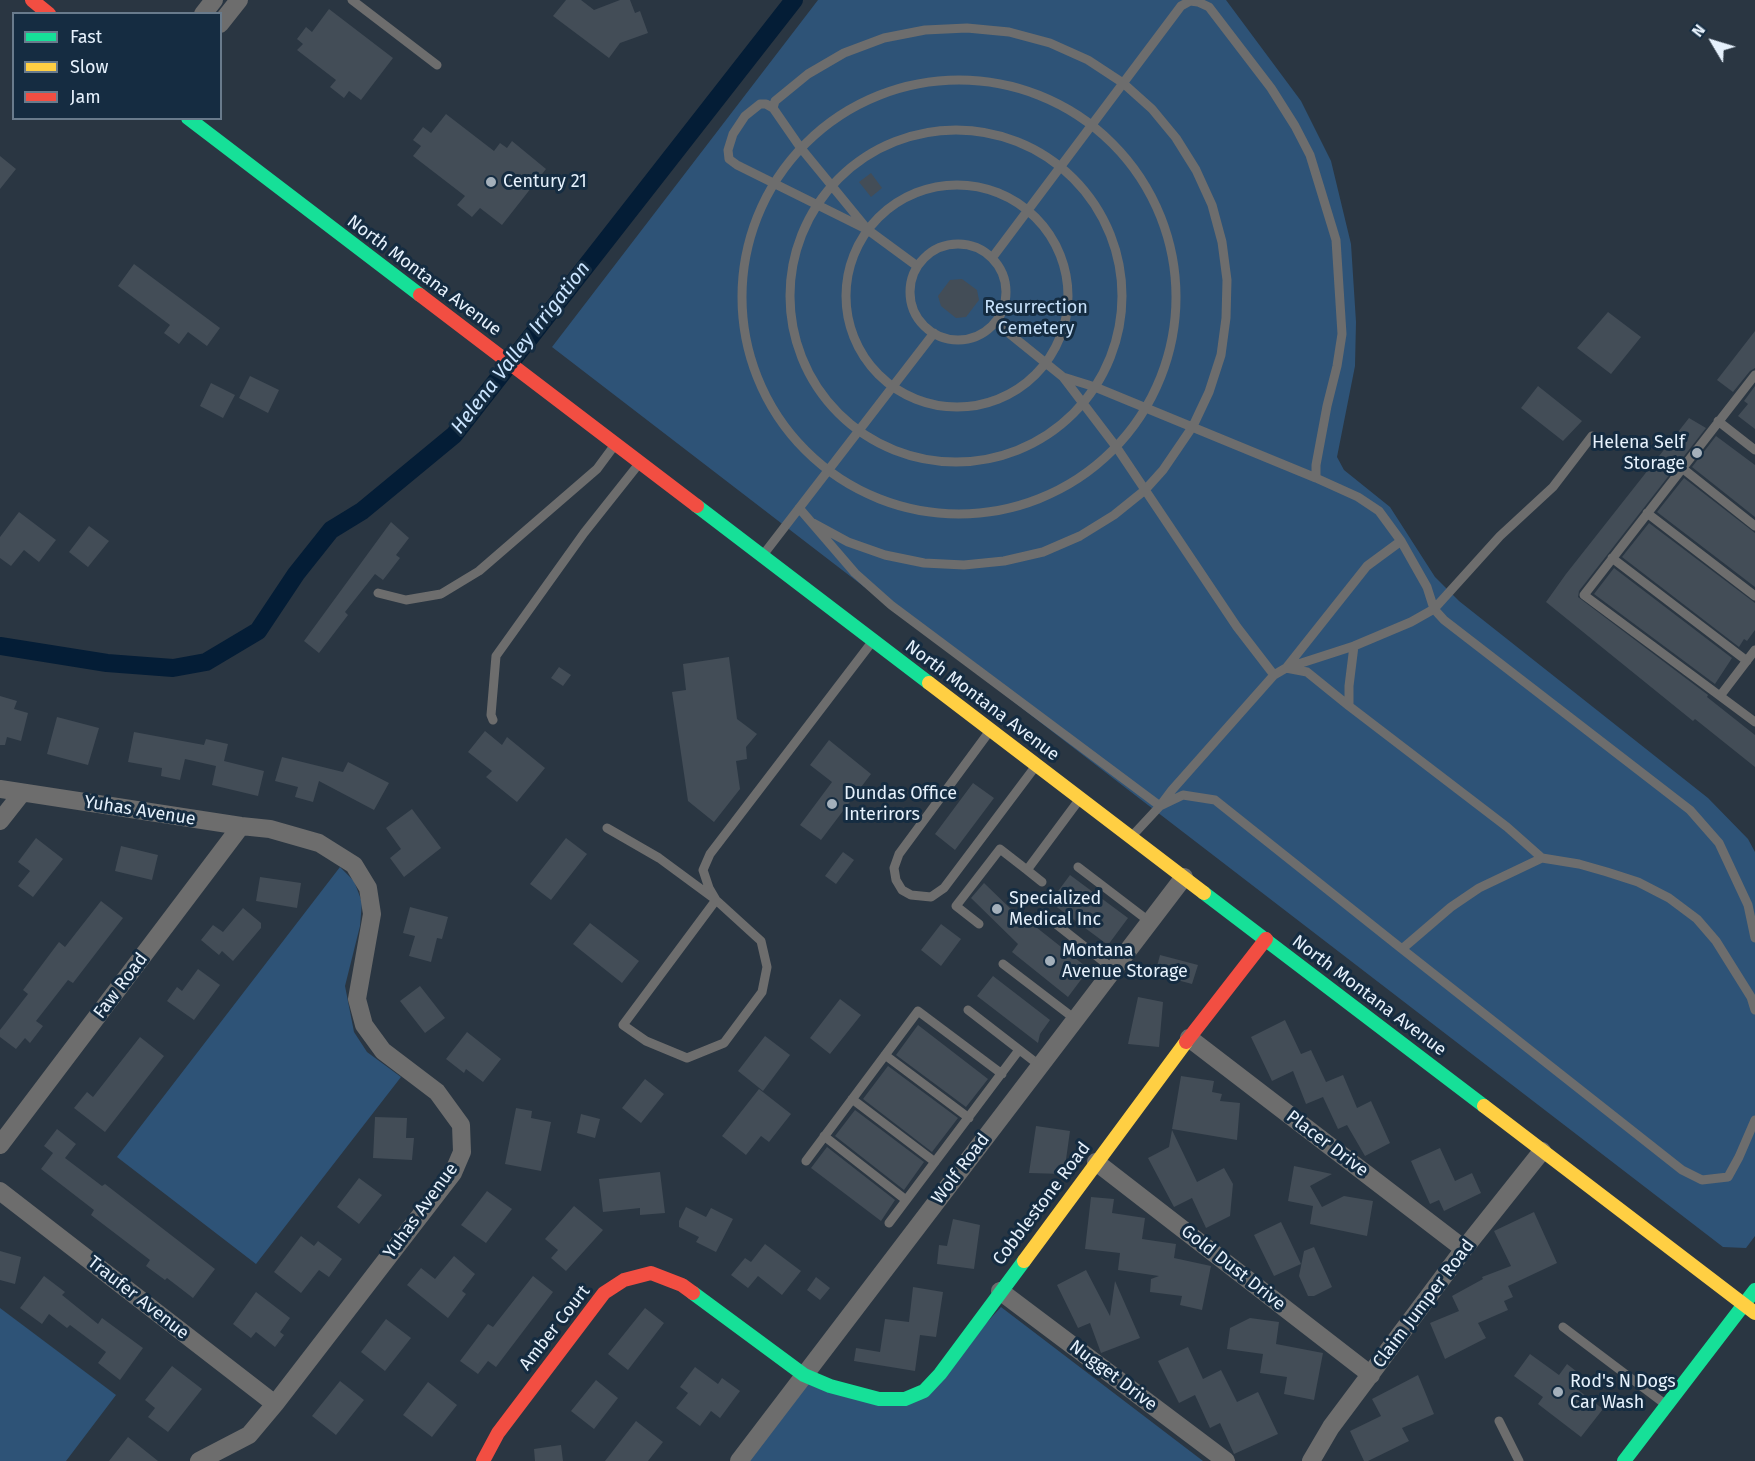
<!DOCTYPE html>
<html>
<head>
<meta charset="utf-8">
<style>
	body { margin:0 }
	#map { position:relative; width:1755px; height:1461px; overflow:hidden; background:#2a3642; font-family:"Fira Sans",sans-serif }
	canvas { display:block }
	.legend { position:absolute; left:12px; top:12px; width:210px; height:108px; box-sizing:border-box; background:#152c41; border:2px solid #697b8c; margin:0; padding:8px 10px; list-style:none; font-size:18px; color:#e6f1fc }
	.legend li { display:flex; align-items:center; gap:12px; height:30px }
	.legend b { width:30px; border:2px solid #697b8c }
	.north { position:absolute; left:1683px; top:12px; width:60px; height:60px; -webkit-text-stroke:4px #152c41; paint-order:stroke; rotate:308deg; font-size:16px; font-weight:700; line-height:24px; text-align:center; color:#e6f1fc }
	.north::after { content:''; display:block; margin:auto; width:21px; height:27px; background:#e6f1fc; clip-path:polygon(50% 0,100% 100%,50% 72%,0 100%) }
</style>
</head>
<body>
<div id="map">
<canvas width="1755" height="1461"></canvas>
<ul class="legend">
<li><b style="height:8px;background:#16e098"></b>Fast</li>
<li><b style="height:8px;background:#ffcf43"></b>Slow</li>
<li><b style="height:8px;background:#f24e42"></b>Jam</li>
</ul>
<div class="north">N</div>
</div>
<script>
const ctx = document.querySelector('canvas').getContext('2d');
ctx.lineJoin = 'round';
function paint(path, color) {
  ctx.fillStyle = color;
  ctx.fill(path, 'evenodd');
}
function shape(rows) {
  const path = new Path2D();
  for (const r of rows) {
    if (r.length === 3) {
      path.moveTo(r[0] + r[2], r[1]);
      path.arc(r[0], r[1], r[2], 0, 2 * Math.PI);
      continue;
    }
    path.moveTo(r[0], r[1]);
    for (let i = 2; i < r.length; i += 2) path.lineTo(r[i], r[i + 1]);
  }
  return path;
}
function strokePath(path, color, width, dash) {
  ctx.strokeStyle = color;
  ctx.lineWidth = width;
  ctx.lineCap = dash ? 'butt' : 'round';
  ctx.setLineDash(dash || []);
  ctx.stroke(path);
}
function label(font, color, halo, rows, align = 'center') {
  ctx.font = font + ' "Fira Sans",sans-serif';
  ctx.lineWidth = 6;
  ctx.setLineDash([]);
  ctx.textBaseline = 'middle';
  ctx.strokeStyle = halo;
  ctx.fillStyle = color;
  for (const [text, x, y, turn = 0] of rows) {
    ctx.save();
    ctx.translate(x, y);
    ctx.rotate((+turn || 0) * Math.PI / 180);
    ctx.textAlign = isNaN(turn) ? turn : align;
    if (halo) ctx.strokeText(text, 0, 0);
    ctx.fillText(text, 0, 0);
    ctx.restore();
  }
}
paint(shape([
	[818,0,1226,0,1301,101,1331,161,1351,244,1356,322,1355,366,1337,457,1344,470,1390,507,1435,577,1459,601,1708,798,1748,839,1755,852,1755,1236,1746,1248,1723,1247,552,347],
	[340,867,354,881,362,902,360,926,345,986,354,1032,367,1052,401,1077,256,1264,117,1157],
	[1001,1307,1203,1461,736,1461,804,1375,879,1399,924,1391],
	[0,1308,116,1395,66,1461,0,1461]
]), '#2e5377');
strokePath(shape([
	[0,646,107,663,173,668,206,662,258,631,296,574,331,530,362,511,454,435,794,0]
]), '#041d36', 18);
paint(shape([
	[566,0,581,0,594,10,620,0,630,0,635,13,640,11,648,33,620,43,609,58,553,16],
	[329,9,393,58,361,100,349,91,344,98,330,87,336,80,297,50,303,44,297,39,306,27,312,32],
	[446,114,494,151,500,143,507,148,512,141,546,169,502,225,480,208,472,217,457,205,465,196,413,156,421,146,413,140,423,127,431,133],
	[0,156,16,169,0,189],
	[871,173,882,188,871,197,859,182],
	[134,264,220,328,207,346,188,332,179,344,164,333,170,325,118,286],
	[962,279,977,290,979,300,966,317,956,318,941,306,938,296,950,280],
	[1608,312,1641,337,1611,374,1577,348],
	[1755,331,1755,368,1750,371,1733,392,1717,380],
	[250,376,279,390,268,413,239,398],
	[211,383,235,395,223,418,200,406],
	[1538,386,1582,421,1563,441,1521,408],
	[1755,386,1755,429,1738,416,1748,404,1744,401],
	[1689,418,1706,428,1579,591,1578,597,1708,695,1707,697,1755,735,1755,767,1695,719,1693,721,1546,602,1566,574],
	[1716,436,1755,465,1755,517,1692,467],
	[1684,478,1755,533,1755,587,1657,512],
	[19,512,56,540,39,562,24,550,11,566,0,558,0,537],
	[391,522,409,538,396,555,400,558,383,580,375,574,345,612,348,615,319,653,304,641],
	[1649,523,1755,603,1755,630,1747,641,1744,639,1739,647,1622,557],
	[89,526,109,541,88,567,69,552],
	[1614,568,1732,658,1715,684,1594,594],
	[729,657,737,719,757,734,746,747,747,759,736,761,740,789,714,822,688,801,672,692,686,690,683,664],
	[559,667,571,675,563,686,551,678],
	[0,696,17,701,14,709,28,713,21,741,7,737,5,745,0,745],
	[57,717,99,728,88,765,47,754],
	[485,731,502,745,507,737,545,768,517,802,486,777,492,771,468,752],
	[134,732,204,745,206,739,228,744,224,761,264,771,258,796,212,785,216,766,185,759,180,780,161,776,162,768,128,762],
	[829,740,871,774,821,840,800,825,832,782,810,765],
	[282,757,343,772,348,762,389,783,374,810,319,781,313,802,295,797,298,787,275,781],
	[973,783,994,798,955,850,935,834],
	[412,809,441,848,404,877,390,858,401,849,386,828],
	[36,838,63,859,33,897,18,886,30,871,18,862],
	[566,838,587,854,551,900,530,884],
	[121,846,158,855,152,880,115,871],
	[843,852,854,860,836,884,825,876],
	[1070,875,1128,918,1108,945,1050,902],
	[260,877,301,883,297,908,256,901],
	[984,883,1016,914,1017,912,1089,969,1068,997,1012,952,1018,944,971,898],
	[101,901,123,918,73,983,68,980,36,1021,43,1026,30,1043,25,1038,16,1049,0,1037,0,1030,28,994,23,990,59,942,65,947],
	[410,907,448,917,442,939,437,938,431,962,409,956,415,936,403,933],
	[243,908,261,923,261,928,233,961,222,951,219,955,201,940,213,925,223,932],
	[590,923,639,961,622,983,573,944],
	[941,924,961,939,941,966,921,950],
	[1160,955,1198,965,1192,984,1155,974],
	[198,969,220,985,194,1020,167,1001,177,987,182,991],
	[993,976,1050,1020,1040,1034,1038,1043,977,996],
	[420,986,445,1018,425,1033,400,1001],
	[1138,997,1163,1002,1159,1047,1128,1044],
	[840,999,861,1015,830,1054,810,1038],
	[1285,1020,1301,1054,1311,1050,1326,1082,1343,1075,1357,1108,1371,1101,1390,1143,1365,1156,1347,1125,1338,1129,1323,1097,1306,1104,1293,1071,1272,1081,1251,1037],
	[918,1025,988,1079,966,1107,896,1055],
	[467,1032,501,1059,483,1082,466,1069,464,1073,446,1059],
	[765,1036,790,1055,763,1091,738,1071],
	[140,1037,164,1056,105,1132,74,1108,87,1092,93,1097],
	[888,1066,958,1118,932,1152,863,1099],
	[1181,1076,1214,1081,1212,1092,1222,1094,1220,1101,1240,1103,1237,1140,1172,1129],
	[645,1079,664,1094,641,1123,622,1108],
	[759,1089,791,1114,769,1142,761,1136,746,1155,722,1136],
	[516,1108,532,1111,531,1118,551,1122,541,1171,505,1164],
	[855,1110,924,1162,904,1190,835,1136],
	[581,1114,600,1119,595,1138,577,1133],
	[375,1117,407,1118,406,1138,414,1138,412,1160,373,1158],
	[1036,1126,1070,1131,1064,1174,1029,1173],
	[57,1129,76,1144,65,1158,102,1186,105,1184,215,1269,193,1298,167,1278,165,1280,146,1266,150,1260,91,1215,94,1210,41,1169,53,1153,44,1146],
	[1172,1130,1197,1182,1224,1168,1233,1184,1230,1216,1206,1228,1192,1198,1174,1207,1148,1158,1169,1147],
	[827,1147,895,1200,881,1221,811,1168],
	[1440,1148,1455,1181,1472,1173,1481,1193,1444,1211,1439,1200,1430,1204,1411,1161],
	[1294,1166,1332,1174,1310,1186,1322,1207,1344,1196,1373,1201,1367,1236,1310,1224,1313,1206,1288,1201],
	[660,1172,665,1213,640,1215,640,1208,603,1212,599,1179],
	[359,1178,382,1195,359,1224,337,1207],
	[487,1191,512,1209,486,1243,461,1225],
	[1091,1197,1114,1199,1112,1213,1145,1218,1142,1239,1176,1244,1174,1258,1211,1266,1202,1310,1180,1305,1182,1296,1150,1292,1151,1279,1159,1276,1118,1270,1120,1253,1085,1249],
	[574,1206,603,1230,566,1271,551,1258,558,1250,545,1239],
	[686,1207,706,1217,711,1208,733,1219,716,1252,696,1242,699,1237,679,1227,679,1221],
	[1534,1212,1557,1263,1508,1286,1513,1297,1504,1301,1508,1310,1478,1323,1486,1338,1445,1359,1430,1323,1459,1311,1452,1296,1483,1279,1482,1277,1511,1266,1494,1231],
	[953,1219,980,1225,974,1269,937,1264,939,1245,947,1246],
	[1281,1222,1301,1264,1274,1276,1254,1235],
	[301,1236,314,1246,318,1241,342,1259,329,1277,319,1270,301,1293,274,1272],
	[765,1244,801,1271,782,1295,758,1276,748,1288,731,1275,745,1258,751,1262],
	[1314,1247,1332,1287,1314,1296,1308,1296,1299,1276,1304,1251],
	[0,1251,21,1257,15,1284,0,1280],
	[454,1256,475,1274,462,1291,466,1294,448,1318,407,1285,421,1268,435,1279],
	[1086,1270,1110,1316,1115,1281,1140,1338,1101,1353,1090,1323,1078,1328,1057,1285],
	[44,1276,65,1292,62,1295,98,1324,102,1318,143,1348,120,1380,98,1363,106,1352,70,1325,67,1328,49,1314,42,1324,20,1308],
	[533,1276,553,1292,496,1367,488,1361,478,1374,460,1361,488,1324,493,1327],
	[816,1277,830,1288,820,1300,807,1290],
	[913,1287,943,1292,936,1337,920,1335,915,1371,854,1361,856,1348,880,1352,885,1319,909,1322],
	[256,1292,290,1318,280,1332,284,1335,275,1347,256,1332,251,1338,233,1324],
	[645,1308,664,1323,628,1370,608,1354],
	[1250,1318,1279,1322,1276,1344,1323,1353,1314,1400,1284,1394,1287,1377,1260,1373,1263,1354,1227,1349,1230,1328],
	[386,1319,411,1338,385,1371,361,1352],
	[1188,1347,1203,1379,1221,1370,1237,1402,1258,1392,1278,1434,1234,1454,1220,1423,1210,1428,1195,1395,1179,1403,1158,1361],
	[1530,1354,1559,1375,1567,1364,1581,1375,1573,1386,1603,1409,1581,1437,1538,1404,1543,1397,1514,1376],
	[172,1366,202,1389,168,1432,148,1417,155,1408,145,1400],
	[695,1367,718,1384,722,1378,740,1391,720,1418,711,1411,700,1426,676,1408,688,1393,680,1387],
	[1418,1375,1434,1414,1402,1428,1409,1441,1368,1461,1364,1461,1350,1431,1381,1416,1372,1399],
	[596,1380,618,1398,594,1429,571,1411],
	[340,1381,364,1400,336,1435,312,1416],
	[428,1382,457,1405,432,1437,403,1415],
	[636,1421,663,1442,648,1461,605,1461],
	[128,1437,158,1461,109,1461],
	[561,1445,563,1461,535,1461,534,1449]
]), '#434d57');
strokePath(shape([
	[352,0,437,65],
	[959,297,217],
	[773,108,766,104,760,104,745,116,733,134,728,150,729,159,737,165,868,230,917,266],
	[956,296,166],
	[957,296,111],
	[958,292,48],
	[992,258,1181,6,1190,1,1198,2,1209,7,1271,88,1295,126,1310,155,1336,240,1342,334,1337,366,1327,406,1316,465,1316,478],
	[995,322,1063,377,1095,387,1316,478,1358,497,1379,511,1401,541,1427,587,1434,609,1444,620,1690,810,1719,843,1748,905,1755,938],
	[1755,375,1584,595,1755,722],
	[1063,377,1117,448,1237,627,1274,675],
	[1718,421,1755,450],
	[1682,468,1755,526],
	[799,508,855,573,891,605,1160,806,1183,795,1215,800,1402,949,1451,907,1479,888,1542,858],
	[1647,513,1755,596],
	[813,523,848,542,885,555,924,563,964,565,1004,561,1043,552,1080,536,1114,515,1145,490,1163,470,1193,426,1209,392,1221,355,1226,318,1227,280,1222,242,1212,205,1196,170,1176,138,1152,109,1123,83,1088,60,1050,43,1009,32,967,28,925,30,884,38,844,53,808,74,775,101,773,108,800,147,868,230],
	[1401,541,1367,566,1286,668,1307,672,1349,706,1507,827,1542,858,1579,864,1607,872,1638,882,1669,898,1697,919,1716,941,1751,997,1755,1010],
	[763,555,934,333],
	[1612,558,1747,661],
	[378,593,406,600,441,594,479,571,597,469,614,446],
	[1720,696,1755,650],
	[1349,706,1349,686,1354,646],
	[493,720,491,715,496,656,584,533,638,465],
	[989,732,899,854,894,868,896,880,902,890,911,895,931,897,944,888,1035,767],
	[607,828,659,858,716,900,623,1025,646,1041,687,1058,724,1043,762,992,767,967,761,941,716,900,709,888,703,870,710,854,872,642],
	[1133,835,1160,806,1172,790,1274,675,1286,668,1354,646,1411,622,1434,609,1500,536,1553,487,1592,436],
	[1078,867,1150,922],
	[1027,870,1042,882],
	[1042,913,1113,969],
	[979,924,956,906,1000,849,1027,870,1079,800],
	[1402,949,1682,1170,1702,1180,1728,1177,1739,1157,1755,1120],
	[1003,964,1075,1019],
	[968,1010,1039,1065],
	[885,1055,969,1118],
	[852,1099,935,1162],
	[824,1136,906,1200],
	[806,1161,918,1011,1002,1074],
	[889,1223,1019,1050],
	[1563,1327,1665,1404],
	[1499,1421,1519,1461]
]), '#6d6d6d', 9);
strokePath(shape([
	[203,14,214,0],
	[220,24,239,0],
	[0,789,241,826,270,829,319,843,354,865,368,888,372,914,357,999,364,1025,383,1051,437,1092,461,1125,462,1152,453,1173,275,1404,249,1435,199,1461],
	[0,821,22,793],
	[1189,1038,1464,1249],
	[0,1145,241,826],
	[1096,1162,1371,1375],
	[0,1191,275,1404],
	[1000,1291,1226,1461],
	[739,1461,1184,877],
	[1311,1461,1331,1427,1464,1249,1542,1151]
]), '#6d6d6d', 18);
strokePath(shape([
	[188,118,420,295],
	[697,506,929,683],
	[1204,893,1484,1106],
	[693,1293,804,1375,830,1386,879,1399,905,1399,924,1391,940,1374,1024,1261],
	[1624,1461,1755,1290]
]), '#16e098', 14);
strokePath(shape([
	[929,683,1204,893],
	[1484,1106,1755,1313],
	[1024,1261,1186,1042]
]), '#ffcf43', 14);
strokePath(shape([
	[32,0,49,14],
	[420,295,697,506],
	[1186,1042,1266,939],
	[483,1461,498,1433,604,1293,624,1280,651,1273,682,1285,693,1293]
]), '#f24e42', 14);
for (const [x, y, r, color] of [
	[491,182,6,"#a4b0bb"],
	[1697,453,6,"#a4b0bb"],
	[832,804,6,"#a4b0bb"],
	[997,909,6,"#a4b0bb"],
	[1050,961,6,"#a4b0bb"],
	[1558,1392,6,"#a4b0bb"]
]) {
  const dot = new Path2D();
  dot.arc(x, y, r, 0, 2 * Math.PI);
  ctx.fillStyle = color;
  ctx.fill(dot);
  strokePath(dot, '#152c41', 2);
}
label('18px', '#e6f1fc', '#152c41', [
	["Century 21",503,182],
	["Helena Self",1685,443,"right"],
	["Storage",1685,464,"right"],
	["Dundas Office",844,794],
	["Interirors",844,815],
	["Specialized",1009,899],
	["Medical Inc",1009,920],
	["Montana",1062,951],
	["Avenue Storage",1062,972],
	["Rod's N Dogs",1570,1382],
	["Car Wash",1570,1403]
], 'left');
label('18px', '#e6f1fc', '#152c41', [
	["North Montana Avenue",424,276,37],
	["North Montana Avenue",982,701,37],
	["Yuhas Avenue",140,811,9],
	["Faw Road",121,986,-53],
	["North Montana Avenue",1369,996,37],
	["Placer Drive",1327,1144,37],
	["Wolf Road",961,1169,-53],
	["Cobblestone Road",1042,1204,-53],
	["Yuhas Avenue",421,1211,-54],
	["Gold Dust Drive",1233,1268,38],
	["Traufer Avenue",138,1298,38],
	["Claim Jumper Road",1424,1304,-53],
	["Amber Court",555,1328,-52],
	["Nugget Drive",1113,1376,37]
]);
label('18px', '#c7e1fa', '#152c41', [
	["Resurrection",1036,308],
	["Cemetery",1036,329]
]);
label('italic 20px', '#cbe5ff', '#152c41', [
	["Helena Valley Irrigation",521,348,-52]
]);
</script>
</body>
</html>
